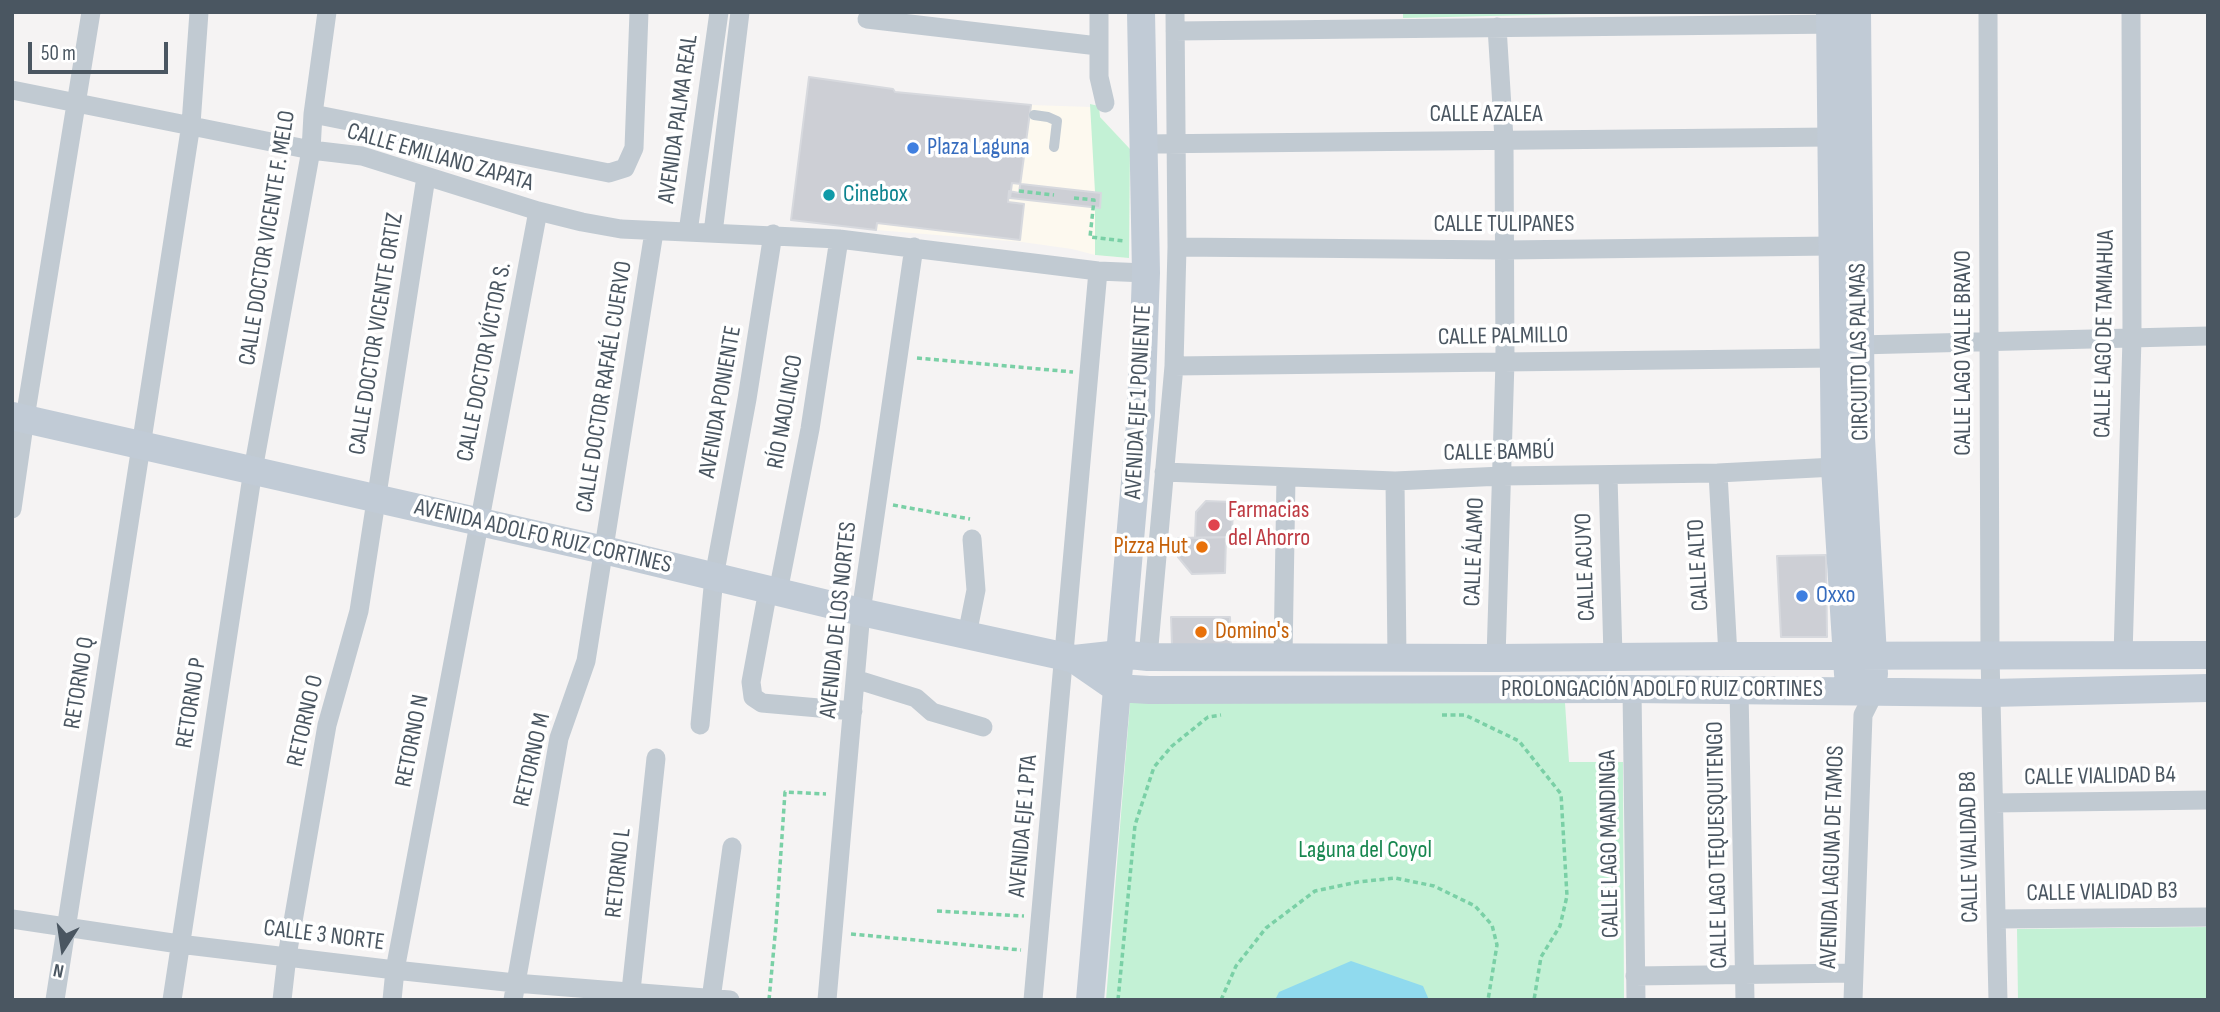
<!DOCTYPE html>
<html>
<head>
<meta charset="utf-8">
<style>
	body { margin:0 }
	#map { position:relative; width:2220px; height:1012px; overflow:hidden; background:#f5f3f3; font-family:"Sofia Sans Condensed",sans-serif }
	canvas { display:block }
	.frame { position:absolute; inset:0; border:14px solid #4a5661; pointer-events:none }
	.north { position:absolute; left:28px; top:914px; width:70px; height:70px; -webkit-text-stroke:5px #fff; paint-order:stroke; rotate:192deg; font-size:19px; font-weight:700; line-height:28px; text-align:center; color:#4a5661 }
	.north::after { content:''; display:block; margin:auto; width:24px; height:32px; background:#4a5661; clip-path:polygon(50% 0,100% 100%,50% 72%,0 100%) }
	.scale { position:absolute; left:28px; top:42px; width:140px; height:32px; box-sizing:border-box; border:4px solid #4a5661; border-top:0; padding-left:9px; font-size:21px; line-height:24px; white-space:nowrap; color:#4a5661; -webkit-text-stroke:5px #fff; paint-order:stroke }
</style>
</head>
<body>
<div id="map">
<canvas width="2220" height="1012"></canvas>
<div class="frame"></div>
<div class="north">N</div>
<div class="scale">50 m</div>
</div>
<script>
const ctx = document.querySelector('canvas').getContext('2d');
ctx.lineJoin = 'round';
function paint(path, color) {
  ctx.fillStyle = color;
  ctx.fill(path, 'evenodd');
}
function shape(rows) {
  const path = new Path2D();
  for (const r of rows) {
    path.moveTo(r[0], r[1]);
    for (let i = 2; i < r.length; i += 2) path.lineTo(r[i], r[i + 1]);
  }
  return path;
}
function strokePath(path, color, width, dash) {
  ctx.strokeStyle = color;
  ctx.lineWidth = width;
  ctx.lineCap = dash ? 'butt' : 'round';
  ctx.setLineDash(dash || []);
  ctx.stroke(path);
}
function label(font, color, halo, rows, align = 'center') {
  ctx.font = font + ' "Sofia Sans Condensed",sans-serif';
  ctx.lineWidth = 7;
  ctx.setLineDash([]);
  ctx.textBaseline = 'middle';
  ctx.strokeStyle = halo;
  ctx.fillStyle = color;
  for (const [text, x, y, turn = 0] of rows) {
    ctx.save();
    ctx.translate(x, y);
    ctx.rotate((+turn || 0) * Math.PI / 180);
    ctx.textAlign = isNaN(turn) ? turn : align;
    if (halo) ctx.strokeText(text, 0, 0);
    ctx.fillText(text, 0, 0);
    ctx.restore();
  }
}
paint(shape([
	[809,77,893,89,895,92,1031,105,1091,107,1090,104,1099,106,1100,117,1130,149,1129,258,1095,255,1072,249,1022,242,876,230,791,220]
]), '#fdf9ef');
paint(shape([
	[1403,12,1577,12,1577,14,1403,18],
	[1090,104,1099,106,1100,117,1130,149,1129,258,1095,255,1095,208,1100,208,1101,193,1095,192],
	[1130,703,1565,703,1569,762,1623,762,1624,1000,1106,1000],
	[2208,927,2208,1000,2018,1000,2017,929]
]), '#c3f1d5');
paint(shape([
	[1351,961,1423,986,1429,1000,1275,1000,1279,992]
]), '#90daee');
const building = shape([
	[809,77,893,89,895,92,1031,105,1019,193,1009,191,1008,202,1024,204,1020,240,877,223,876,230,791,220,809,77],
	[1012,183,1101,193,1100,208,1010,198,1012,183],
	[1206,501,1233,502,1232,537,1195,538,1196,512,1206,501],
	[1226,537,1225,573,1192,574,1178,557,1178,538,1226,537],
	[1826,555,1827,637,1781,637,1777,556,1826,555],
	[1171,617,1230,617,1231,646,1172,646,1171,617]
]);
paint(building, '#cdcfd5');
strokePath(building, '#d7d9de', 2);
strokePath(shape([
	[1019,191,1054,195],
	[1074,198,1094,200,1090,237,1124,241],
	[917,358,1073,372],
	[893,505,970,519],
	[1442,715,1465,715,1519,741,1561,794,1567,896,1560,926,1541,957,1534,1000],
	[937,911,1024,916],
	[851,934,1021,950],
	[769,1000,776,925,785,792,826,794],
	[1118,1000,1135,825,1154,767,1172,746,1208,717,1221,715],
	[1221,1000,1236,966,1266,928,1315,891,1358,882,1395,878,1434,886,1475,906,1492,925,1497,945,1488,1000]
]), '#7ad0a6', 3.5, [5, 3.5]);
strokePath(shape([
	[1034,115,1048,117,1057,121,1054,147]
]), '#c1cad2', 10);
strokePath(shape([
	[1099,12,1099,77,1105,103],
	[1988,12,1990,655,1998,1000],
	[867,19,1098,46],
	[1175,31,1842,24],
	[12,90,311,150,362,156,538,211,582,222,621,229,839,239,1098,271,1146,273],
	[313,114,609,173,625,168,634,148,639,12],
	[1142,144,1831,137],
	[688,232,719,12],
	[713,233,740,12],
	[1177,247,1505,250,1832,246],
	[1859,345,2208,336],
	[1174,366,1833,358],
	[1164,472,1395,481,1502,476,1718,473,1835,467],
	[1718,473,1728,656],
	[1608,476,1613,656],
	[1395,481,1397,658],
	[12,509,25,418,91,12],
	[768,590,751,682,753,697,762,703,853,711],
	[778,592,810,429,839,239],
	[967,635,976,590,972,539],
	[2123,656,2132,338,2131,12],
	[1148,657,1174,366,1177,247,1175,12],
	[1283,657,1286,477],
	[1496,658,1505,361,1504,139,1497,27],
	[855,679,916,698,932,712,983,727],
	[1632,689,1636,1000],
	[1739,690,1745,1000],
	[700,725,714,577,747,399,773,234],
	[1994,803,2208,800],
	[12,919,179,944,395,970,515,983,730,1000],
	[1997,919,2208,917],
	[1635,976,1853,973],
	[711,999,732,847],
	[55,1000,191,124,199,12],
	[172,1000,253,470,311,150,313,114,327,12],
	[282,1000,287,956,327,725,359,611,426,177],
	[392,1000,395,970,538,211],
	[513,1000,559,738,586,661,654,232],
	[630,1000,656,758],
	[827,1000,861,612,914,247],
	[1033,1000,1098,271],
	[1853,1000,1863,715,1875,691]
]), '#c1cad2', 19);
strokePath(shape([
	[1830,12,1835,467,1848,674],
	[1857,12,1861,438,1874,674],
	[12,416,604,550,861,612,1062,656,1074,659,1116,688,1149,690,1632,689,1991,693,2208,688],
	[1074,659,1120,654,1148,657,1496,658,1728,656,2208,655],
	[1090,1000,1141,413,1146,273,1141,12]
]), '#c1cbd6', 28);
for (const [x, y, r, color] of [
	[913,148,7,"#3f7fe0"],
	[829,195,7,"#0f9aa8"],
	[1214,525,7,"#e0444e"],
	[1202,547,7,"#e8710a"],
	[1802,596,7,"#3f7fe0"],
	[1201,632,7,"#e8710a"]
]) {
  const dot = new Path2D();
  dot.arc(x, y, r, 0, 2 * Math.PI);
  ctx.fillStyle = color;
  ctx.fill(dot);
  strokePath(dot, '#fff', 2.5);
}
label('24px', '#4a5661', '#fff', [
	["CALLE AZALEA",1486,115],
	["AVENIDA PALMA REAL",679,119,-82],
	["CALLE EMILIANO ZAPATA",440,158,16],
	["CALLE TULIPANES",1504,225],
	["CALLE DOCTOR VICENTE F. MELO",268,238,-81],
	["CALLE DOCTOR VICENTE ORTIZ",377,334,-81],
	["CALLE LAGO DE TAMIAHUA",2105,334,-89],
	["CALLE PALMILLO",1503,337,-1],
	["CIRCUITO LAS PALMAS",1860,352,-91],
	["CALLE LAGO VALLE BRAVO",1964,353,-90],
	["CALLE DOCTOR VÍCTOR S.",485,362,-79],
	["CALLE DOCTOR RAFAÉL CUERVO",605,387,-81],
	["AVENIDA PONIENTE",721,402,-80],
	["AVENIDA EJE 1 PONIENTE",1139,402,-87],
	["RÍO NAOLINCO",786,412,-80],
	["CALLE BAMBÚ",1499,453,-1],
	["AVENIDA ADOLFO RUIZ CORTINES",543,537,13],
	["CALLE ÁLAMO",1475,552,-88],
	["CALLE ALTO",1699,565,-93],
	["CALLE ACUYO",1586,567,-92],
	["AVENIDA DE LOS NORTES",839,620,-84],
	["RETORNO Q",80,683,-81],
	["PROLONGACIÓN ADOLFO RUIZ CORTINES",1662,690],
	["RETORNO P",192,703,-81],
	["RETORNO O",306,721,-77],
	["RETORNO N",413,741,-79],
	["RETORNO M",533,760,-77],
	["CALLE VIALIDAD B4",2100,777,-1],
	["AVENIDA EJE 1 PTA",1024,826,-85],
	["CALLE LAGO MANDINGA",1610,844,-91],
	["CALLE LAGO TEQUESQUITENGO",1718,845,-91],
	["CALLE VIALIDAD B8",1970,847,-91],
	["AVENIDA LAGUNA DE TAMOS",1833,857,-88],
	["RETORNO L",619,873,-84],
	["CALLE VIALIDAD B3",2102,893,-1],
	["CALLE 3 NORTE",324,936,7]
]);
label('24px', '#366cbe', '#fff', [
	["Plaza Laguna",927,148],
	["Oxxo",1816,596]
], 'left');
label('24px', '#0d838f', '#fff', [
	["Cinebox",843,195]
], 'left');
label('24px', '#be3a42', '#fff', [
	["Farmacias",1228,511],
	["del Ahorro",1228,539]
], 'left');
label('24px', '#c56008', '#fff', [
	["Pizza Hut",1188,547],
	["Domino's",1215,632,"left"]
], 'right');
label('24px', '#17864f', '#fff', [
	["Laguna del Coyol",1365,851]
]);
</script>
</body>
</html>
